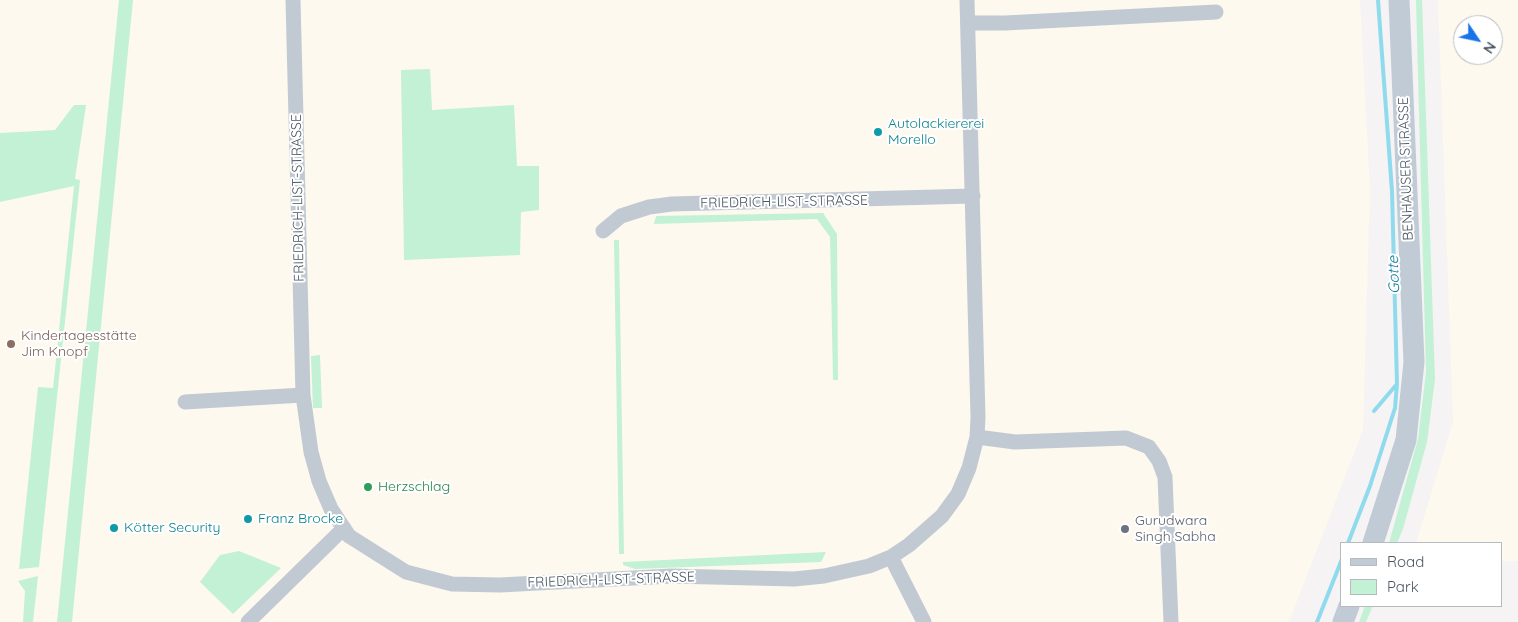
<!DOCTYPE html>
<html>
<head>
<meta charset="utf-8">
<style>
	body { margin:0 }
	#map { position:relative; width:1518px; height:622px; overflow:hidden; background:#f5f3f3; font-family:Quicksand,sans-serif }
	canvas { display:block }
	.legend { position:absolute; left:1340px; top:542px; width:162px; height:65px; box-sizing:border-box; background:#fff; border:1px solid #b7bbc0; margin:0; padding:6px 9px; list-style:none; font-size:15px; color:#4a5661 }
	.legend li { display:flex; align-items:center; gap:10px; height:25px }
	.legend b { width:25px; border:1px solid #b7bbc0 }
	.north { position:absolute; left:1453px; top:15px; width:50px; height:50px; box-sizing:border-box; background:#fff; border:1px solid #b7bbc0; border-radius:50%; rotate:124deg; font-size:14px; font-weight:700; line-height:20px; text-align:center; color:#4a5661 }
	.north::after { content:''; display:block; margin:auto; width:18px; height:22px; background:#1a73e8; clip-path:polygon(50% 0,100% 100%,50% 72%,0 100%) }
</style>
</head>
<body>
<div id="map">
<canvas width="1518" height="622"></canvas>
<ul class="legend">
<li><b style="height:6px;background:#c1cbd6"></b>Road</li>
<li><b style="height:14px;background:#c3f1d5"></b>Park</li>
</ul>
<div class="north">N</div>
</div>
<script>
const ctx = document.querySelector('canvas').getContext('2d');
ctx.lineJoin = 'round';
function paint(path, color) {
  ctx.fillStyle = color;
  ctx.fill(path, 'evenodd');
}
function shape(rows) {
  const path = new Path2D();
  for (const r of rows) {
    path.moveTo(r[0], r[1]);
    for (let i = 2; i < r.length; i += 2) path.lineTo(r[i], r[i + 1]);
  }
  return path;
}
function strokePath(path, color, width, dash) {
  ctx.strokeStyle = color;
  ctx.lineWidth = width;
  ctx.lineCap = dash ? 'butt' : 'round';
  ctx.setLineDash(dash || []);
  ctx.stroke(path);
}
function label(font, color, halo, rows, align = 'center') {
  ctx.font = font + ' Quicksand,sans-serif';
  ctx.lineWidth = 4;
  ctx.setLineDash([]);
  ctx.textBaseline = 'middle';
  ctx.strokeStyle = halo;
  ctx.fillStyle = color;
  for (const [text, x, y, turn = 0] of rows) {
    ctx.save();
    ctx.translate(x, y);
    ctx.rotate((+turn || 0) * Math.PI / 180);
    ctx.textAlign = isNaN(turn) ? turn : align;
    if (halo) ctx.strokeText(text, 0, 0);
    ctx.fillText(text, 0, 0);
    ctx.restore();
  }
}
paint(shape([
	[0,0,1360,0,1370,189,1363,430,1289,622,0,622],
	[430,69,432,110,514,106,517,167,539,166,539,210,521,212,402,113,401,70],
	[311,356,322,408,313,408],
	[1438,0,1518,0,1518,561,1502,561,1502,543,1416,543,1453,422],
	[1463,25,1493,25,1493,55,1463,55]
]), '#fdf9ef');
paint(shape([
	[119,0,133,0,72,622,57,622],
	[1416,0,1422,0,1435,379,1427,442,1403,529,1397,543,1389,543,1418,439,1426,372],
	[430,69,432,110,514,105,517,166,539,166,539,210,521,212,520,255,404,260,401,70],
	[74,105,86,105,75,179,80,180,39,567,19,569,38,387,53,388,74,186,0,202,0,133,55,130],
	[823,213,837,234,838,380,833,380,830,237,817,219,654,224,656,216],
	[614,240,619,240,624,554,619,554],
	[320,355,322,408,313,408,311,356],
	[239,551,281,568,233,614,200,582,220,555],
	[826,552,821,562,635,569,623,565,623,562],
	[38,576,33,622,23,622,25,591,18,581],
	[1365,606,1373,606,1366,622,1359,622]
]), '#c3f1d5');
strokePath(shape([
	[1374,411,1397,384],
	[1348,543,1370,486,1395,408,1397,384,1392,191,1378,0],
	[1317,622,1342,559]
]), '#90daee', 4);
strokePath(shape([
	[293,0,303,395,311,452,319,481,331,509,349,536,406,572,452,584,500,585,671,576,794,579,824,576,869,566,891,557,909,545,942,516,958,494,969,468,977,437,978,417,967,0],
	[968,23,1005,23,1216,12],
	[603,231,621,216,649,207,672,204,973,196],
	[185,402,303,395],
	[977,437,1015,442,1126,438,1149,447,1159,461,1165,477,1171,622],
	[891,557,924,622],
	[248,622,344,528]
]), '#c1cad2', 15);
strokePath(shape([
	[1373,543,1406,440,1414,362,1399,0],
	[1343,622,1349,606]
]), '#c1cbd6', 21);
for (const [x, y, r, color] of [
	[878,132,5,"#0f9aa8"],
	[11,344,5,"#8d6e63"],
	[368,487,5,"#2e9e5b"],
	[248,519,5,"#0f9aa8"],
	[114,528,5,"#0f9aa8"],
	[1125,529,5,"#6b7280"]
]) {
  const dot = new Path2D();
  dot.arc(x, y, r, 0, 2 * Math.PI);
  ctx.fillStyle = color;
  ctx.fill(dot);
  strokePath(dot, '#fff', 2);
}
label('14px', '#0d838f', '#fff', [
	["Autolackiererei",888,124],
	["Morello",888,140],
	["Franz Brocke",258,519],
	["Kötter Security",124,528]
], 'left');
label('14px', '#4a5661', '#fff', [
	["BENHAUSER STRASSE",1406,169,-92],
	["FRIEDRICH-LIST-STRASSE",298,198,-91],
	["FRIEDRICH-LIST-STRASSE",784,202,-1],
	["FRIEDRICH-LIST-STRASSE",611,580,-2]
]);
label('14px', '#785e54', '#fff', [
	["Kindertagesstätte",21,336],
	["Jim Knopf",21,352]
], 'left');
label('14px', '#27864d', '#fff', [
	["Herzschlag",378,487]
], 'left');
label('14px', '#5b616d', '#fff', [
	["Gurudwara",1135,521],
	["Singh Sabha",1135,537]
], 'left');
label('italic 15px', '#0c7c9b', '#fff', [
	["Gotte",1394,275,-92]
]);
</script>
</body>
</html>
